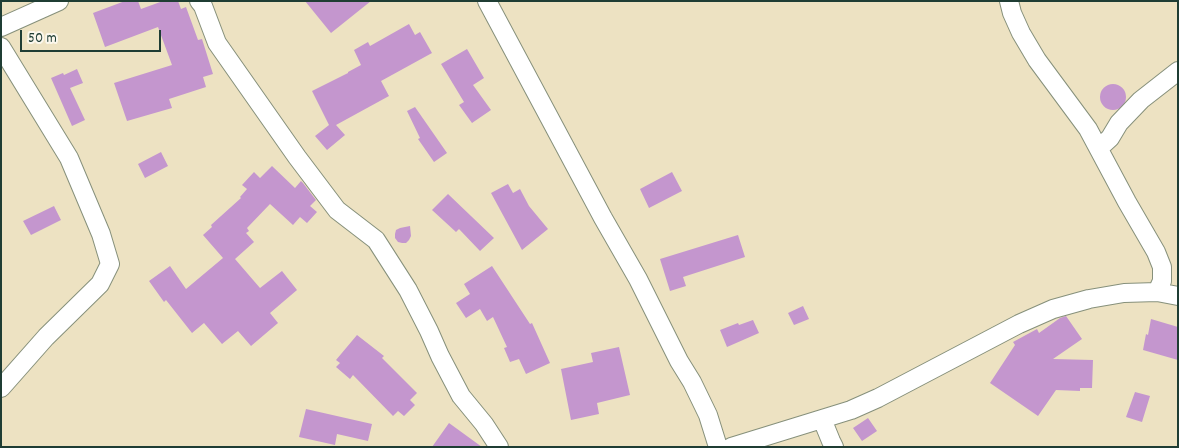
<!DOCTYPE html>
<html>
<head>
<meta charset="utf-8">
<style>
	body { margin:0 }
	#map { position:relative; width:1179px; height:448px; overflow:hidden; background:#ede2c2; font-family:Dekko,sans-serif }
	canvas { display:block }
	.frame { position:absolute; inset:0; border:2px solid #1f3d34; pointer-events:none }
	.scale { position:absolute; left:20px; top:30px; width:141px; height:22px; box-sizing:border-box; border:2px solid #1f3d34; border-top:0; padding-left:6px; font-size:15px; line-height:18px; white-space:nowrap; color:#1f3d34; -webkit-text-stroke:4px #fbf7ec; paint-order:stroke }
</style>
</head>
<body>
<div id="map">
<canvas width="1179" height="448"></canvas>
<div class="frame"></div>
<div class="scale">50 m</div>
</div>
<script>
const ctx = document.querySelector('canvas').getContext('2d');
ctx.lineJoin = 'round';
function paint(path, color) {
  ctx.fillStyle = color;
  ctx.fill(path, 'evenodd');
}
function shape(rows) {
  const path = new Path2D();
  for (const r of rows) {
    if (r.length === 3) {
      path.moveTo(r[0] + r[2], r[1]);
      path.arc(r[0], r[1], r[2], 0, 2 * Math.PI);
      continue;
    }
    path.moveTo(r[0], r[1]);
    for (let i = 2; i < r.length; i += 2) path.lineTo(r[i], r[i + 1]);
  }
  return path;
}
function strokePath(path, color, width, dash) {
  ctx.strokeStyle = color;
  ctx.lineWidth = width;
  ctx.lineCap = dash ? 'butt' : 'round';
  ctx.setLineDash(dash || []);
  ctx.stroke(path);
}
paint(shape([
	[125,1,138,1,141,9,163,1,178,1,181,9,186,7,198,40,202,39,213,74,203,77,206,87,169,99,172,108,127,121,114,83,172,65,158,27,105,47,93,13],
	[305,1,371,1,331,33],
	[409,24,415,35,420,32,432,53,381,81,389,96,336,125,345,135,327,150,315,136,329,125,312,91,348,73,348,72,361,65,354,50,368,42,370,46],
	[467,49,484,78,473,85,491,110,472,123,459,105,464,102,441,64],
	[77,69,83,83,70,88,85,120,72,126,51,78,63,73,64,75],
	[1113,97,13],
	[415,107,447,153,434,162,418,139,420,138,407,111],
	[161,152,168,166,145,178,138,164],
	[272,166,295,188,301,181,303,183,316,200,310,206,317,212,307,223,300,217,293,225,270,204,247,228,249,231,246,233,254,242,235,259,260,288,282,271,297,290,270,313,278,323,251,346,238,331,222,344,204,323,192,333,166,300,164,302,149,281,170,266,186,289,223,258,203,235,212,227,211,225,241,198,240,197,247,189,242,185,254,172,260,178],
	[672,172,682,191,649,208,640,189],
	[508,184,513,193,520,189,529,206,548,229,522,250,491,193],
	[448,194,494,238,480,251,459,229,456,232,432,210],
	[54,206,61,220,31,235,23,221],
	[410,226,411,236,409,240,406,243,402,243,398,242,395,238,395,234,396,230,400,228],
	[738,235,745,257,683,277,686,286,670,291,660,259],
	[492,266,530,324,532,323,550,363,526,374,519,359,510,362,504,348,507,347,493,317,487,321,480,309,466,318,456,303,470,294,464,284],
	[803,306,809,319,794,325,788,313],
	[1066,316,1082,339,1053,359,1093,360,1092,388,1080,388,1080,391,1056,390,1038,416,990,383,1015,345,1013,342,1037,329,1039,333,1060,318],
	[1151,319,1178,327,1178,360,1143,350,1146,334,1148,335],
	[753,320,759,333,727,347,720,330,738,323,739,325],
	[357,335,384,356,382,358,417,393,410,400,415,405,404,416,398,411,393,416,353,375,350,379,336,367,340,363,336,360],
	[619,347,630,395,597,403,599,414,571,420,561,369,593,362,591,353],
	[1135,392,1150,396,1142,422,1126,417],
	[306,409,372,424,368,441,337,434,335,445,299,437],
	[868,418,877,431,862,441,853,428],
	[449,423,482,447,432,447]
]), '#c496ce');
const street = shape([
	[199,1,203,6,217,43,297,157,337,210,376,240,408,290,429,331,440,356,461,396,484,424,499,447],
	[487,1,603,218,638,279,679,361,692,382,708,415,718,447],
	[1009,1,1012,13,1021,33,1037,60,1088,129,1127,202,1156,252,1162,267,1162,281,1157,292],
	[1,27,59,1],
	[1,47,69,158,101,234,110,264,100,284,46,337,1,388],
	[1099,148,1110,138,1119,123,1141,100,1178,71],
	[822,419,831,441,834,447],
	[731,447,851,410,878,398,1019,324,1053,309,1089,299,1124,293,1157,292,1178,296]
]);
strokePath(street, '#86907b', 20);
strokePath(street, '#fff', 18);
</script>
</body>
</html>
